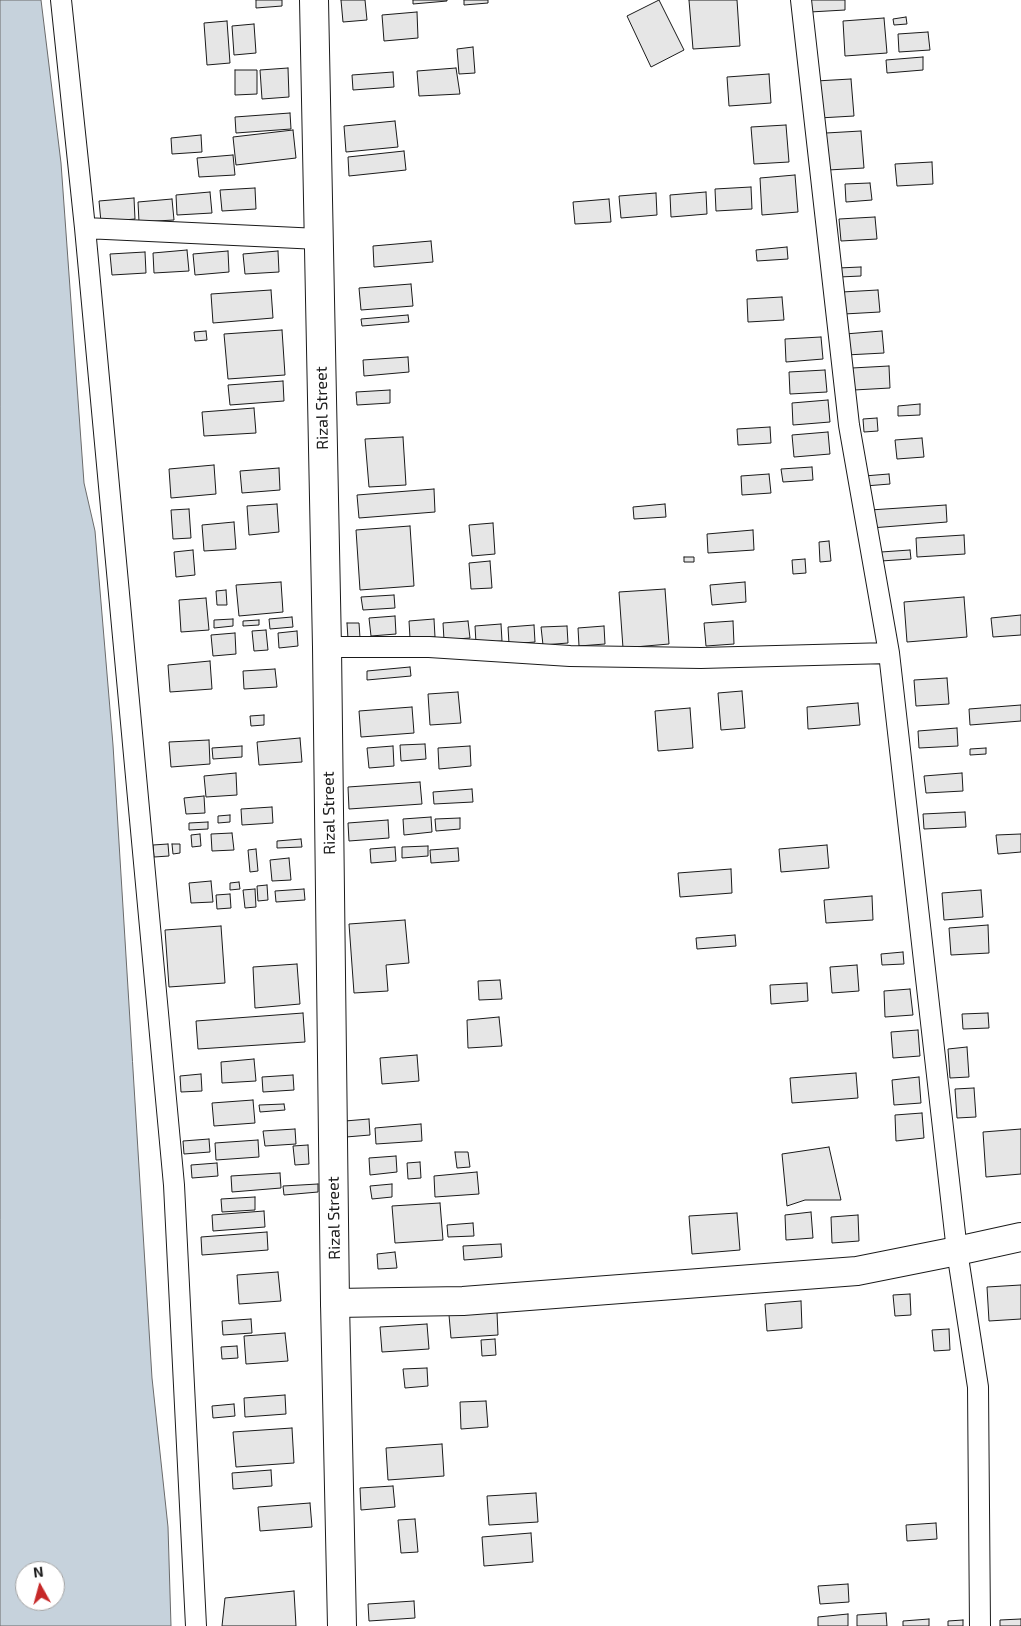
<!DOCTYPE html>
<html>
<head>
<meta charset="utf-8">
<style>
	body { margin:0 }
	#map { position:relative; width:1021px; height:1626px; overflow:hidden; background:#fff; font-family:"Exo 2",sans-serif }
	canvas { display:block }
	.north { position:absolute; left:15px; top:1561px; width:50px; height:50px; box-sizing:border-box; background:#fff; border:1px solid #a3a3a3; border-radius:50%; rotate:353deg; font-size:14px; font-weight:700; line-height:20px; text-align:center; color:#1a1a1a }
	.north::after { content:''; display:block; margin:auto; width:18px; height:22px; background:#c62828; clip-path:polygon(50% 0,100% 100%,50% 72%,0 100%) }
</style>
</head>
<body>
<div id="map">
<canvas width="1021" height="1626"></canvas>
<div class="north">N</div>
</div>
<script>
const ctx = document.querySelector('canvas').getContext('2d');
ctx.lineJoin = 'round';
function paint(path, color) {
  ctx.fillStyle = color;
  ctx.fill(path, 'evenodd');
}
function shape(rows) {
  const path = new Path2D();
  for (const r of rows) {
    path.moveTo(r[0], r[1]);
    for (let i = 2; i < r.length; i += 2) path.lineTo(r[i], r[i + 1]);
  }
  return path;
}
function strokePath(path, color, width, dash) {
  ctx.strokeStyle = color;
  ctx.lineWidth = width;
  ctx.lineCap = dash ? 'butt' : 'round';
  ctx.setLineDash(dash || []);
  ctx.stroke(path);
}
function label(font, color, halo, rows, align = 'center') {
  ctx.font = font + ' "Exo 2",sans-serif';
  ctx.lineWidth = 4;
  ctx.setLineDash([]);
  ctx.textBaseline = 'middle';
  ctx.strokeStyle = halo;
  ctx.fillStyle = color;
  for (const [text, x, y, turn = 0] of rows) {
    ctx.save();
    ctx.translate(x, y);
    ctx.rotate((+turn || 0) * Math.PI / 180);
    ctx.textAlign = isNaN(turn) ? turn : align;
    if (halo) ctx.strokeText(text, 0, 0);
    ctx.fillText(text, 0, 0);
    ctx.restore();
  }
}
const water = shape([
	[0,0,41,0,61,163,84,483,95,531,113,745,152,1378,168,1527,171,1626,0,1626,0,0],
	[25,1571,55,1571,55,1601,25,1601,25,1571]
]);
paint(water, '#c6d2dc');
strokePath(water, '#6a6a6a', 1);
const building = shape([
	[256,0,282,0,282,6,256,8,256,0],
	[341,0,365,0,367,20,343,22,341,0],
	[413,0,447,0,447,1,413,4,413,0],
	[464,0,488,0,488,3,464,5,464,0],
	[659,0,684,50,651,67,627,16,659,0],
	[689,0,737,0,740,46,693,49,689,0],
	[809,0,845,0,845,10,810,12,809,0],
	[417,12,418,38,384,41,382,15,417,12],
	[906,17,907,24,894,25,893,19,906,17],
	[884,18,887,53,845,56,843,21,884,18],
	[227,21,230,63,207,65,204,23,227,21],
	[254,24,256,53,234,55,232,26,254,24],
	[928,32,930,50,899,52,898,34,928,32],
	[473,47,475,73,459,74,457,49,473,47],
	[923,57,923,70,887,73,886,60,923,57],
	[288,68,289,97,262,99,260,70,288,68],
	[456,68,460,94,419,96,417,71,456,68],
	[235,70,257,70,257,94,235,95,235,70],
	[393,72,394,87,353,90,352,75,393,72],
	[769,74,771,103,729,106,727,77,769,74],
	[851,79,854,116,819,118,816,81,851,79],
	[290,113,291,129,236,133,235,117,290,113],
	[395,121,398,147,346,152,344,126,395,121],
	[786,125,789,162,754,164,751,127,786,125],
	[293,130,296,158,236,165,233,137,293,130],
	[861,131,864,168,828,170,826,133,861,131],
	[201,135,202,152,172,154,171,138,201,135],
	[404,151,406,170,349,176,348,157,404,151],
	[233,155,235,175,199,177,197,158,233,155],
	[932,162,933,184,897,186,895,164,932,162],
	[795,175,798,212,762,215,760,178,795,175],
	[870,183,872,200,846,202,845,184,870,183],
	[751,187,752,209,716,211,715,189,751,187],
	[255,188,256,209,222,211,220,190,255,188],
	[210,192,212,213,177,215,176,195,210,192],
	[706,192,707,214,671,217,670,195,706,192],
	[656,193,657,215,621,218,619,196,656,193],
	[134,198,135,219,101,222,99,201,134,198],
	[172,199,174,220,139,222,138,202,172,199],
	[609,199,611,222,575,224,573,202,609,199],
	[875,217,877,239,841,241,839,219,875,217],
	[431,241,433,262,374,267,373,246,431,241],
	[787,247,788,259,757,261,756,250,787,247],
	[187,250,189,271,154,273,153,253,187,250],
	[228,251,229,272,195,275,193,254,228,251],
	[278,251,279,272,245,274,243,254,278,251],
	[145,252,146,273,112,275,110,254,145,252],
	[861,267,861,276,839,277,838,268,861,267],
	[411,284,413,306,361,310,359,288,411,284],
	[271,290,273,318,213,323,211,294,271,290],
	[878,290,880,312,844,314,842,292,878,290],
	[782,297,784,320,748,322,747,299,782,297],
	[408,315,409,322,362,326,361,319,408,315],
	[282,330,285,375,228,379,224,334,282,330],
	[206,331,207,340,195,341,194,332,206,331],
	[882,331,884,353,846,355,845,334,882,331],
	[821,337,823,359,786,362,785,339,821,337],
	[408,357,409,372,364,376,363,360,408,357],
	[889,366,890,388,854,390,852,368,889,366],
	[825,370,827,392,790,394,789,372,825,370],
	[283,381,284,401,230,405,228,385,283,381],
	[390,390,390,403,357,405,356,392,390,390],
	[828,400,830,422,793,425,792,403,828,400],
	[920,404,920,415,898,416,898,406,920,404],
	[254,408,256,433,204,436,202,412,254,408],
	[877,418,878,431,864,432,863,419,877,418],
	[770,427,771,443,738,445,737,429,770,427],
	[828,432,830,454,794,457,792,435,828,432],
	[403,437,406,485,369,487,365,439,403,437],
	[922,438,924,457,897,459,895,440,922,438],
	[214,465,216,494,171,498,169,469,214,465],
	[812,467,813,480,783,482,781,469,812,467],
	[279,468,280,490,242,493,240,471,279,468],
	[769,474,771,493,742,495,741,476,769,474],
	[889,474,890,484,865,486,864,476,889,474],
	[434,489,435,512,359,518,357,495,434,489],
	[277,504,279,532,249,535,247,506,277,504],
	[665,504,666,517,634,519,633,507,665,504],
	[946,505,947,522,871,528,870,510,946,505],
	[189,509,191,538,173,539,171,510,189,509],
	[234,522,236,549,204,551,202,525,234,522],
	[493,523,495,554,472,556,469,525,493,523],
	[410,526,414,586,360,590,356,530,410,526],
	[753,530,754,550,708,553,707,534,753,530],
	[964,535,965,554,917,557,916,538,964,535],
	[829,541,831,561,820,562,819,542,829,541],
	[193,550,195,575,176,577,174,552,193,550],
	[910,550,911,559,881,561,881,552,910,550],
	[684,557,694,557,694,562,684,562,684,557],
	[805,559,806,573,793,574,792,560,805,559],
	[490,561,492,588,471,589,469,563,490,561],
	[281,582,283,612,239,616,236,585,281,582],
	[745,582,746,602,712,605,710,585,745,582],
	[665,589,669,644,623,648,619,592,665,589],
	[226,590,227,605,217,605,216,591,226,590],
	[394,595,395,608,363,610,361,597,394,595],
	[964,597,967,637,907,642,904,602,964,597],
	[206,598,209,630,181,632,179,600,206,598],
	[1021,615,1021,635,993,637,991,618,1021,615],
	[395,616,396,634,371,636,369,618,395,616],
	[292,617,293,627,270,629,269,619,292,617],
	[233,619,233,626,214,628,214,620,233,619],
	[434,619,435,637,410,638,409,621,434,619],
	[259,620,259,625,243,626,243,621,259,620],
	[468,621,470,638,444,640,443,623,468,621],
	[733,621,734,644,706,646,704,623,733,621],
	[347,623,359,623,360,638,348,639,347,623],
	[501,624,502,641,476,643,475,626,501,624],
	[534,625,535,642,509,644,508,627,534,625],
	[567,626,568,643,543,645,541,627,567,626],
	[604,626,605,644,579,646,578,628,604,626],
	[266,630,268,650,254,651,252,631,266,630],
	[297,631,298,646,279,648,278,633,297,631],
	[235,633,236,654,213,656,211,635,235,633],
	[210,661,212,689,170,692,168,665,210,661],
	[410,667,411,676,367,680,367,671,410,667],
	[275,669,277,687,244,689,243,671,275,669],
	[947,678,949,704,916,706,914,680,947,678],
	[742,691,745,728,721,730,718,693,742,691],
	[458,692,461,723,430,725,428,694,458,692],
	[858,703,860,725,808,729,807,707,858,703],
	[1021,705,1021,721,970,725,969,709,1021,705],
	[412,707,414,733,361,737,359,711,412,707],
	[690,708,693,748,658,751,655,711,690,708],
	[264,715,264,725,251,726,250,716,264,715],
	[957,728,958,746,919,748,918,731,957,728],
	[300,738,302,762,259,765,257,742,300,738],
	[209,740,210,764,171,767,169,742,209,740],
	[425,744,426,759,401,761,400,745,425,744],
	[242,746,242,757,213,759,212,748,242,746],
	[393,746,394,766,369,768,367,748,393,746],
	[470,746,471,766,439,769,438,748,470,746],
	[986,748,986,754,970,755,970,749,986,748],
	[236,773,237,795,206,797,204,776,236,773],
	[962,773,963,791,926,793,924,776,962,773],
	[420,782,422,804,349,809,348,787,420,782],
	[472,789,473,802,434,804,433,792,472,789],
	[204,796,205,813,186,814,184,798,204,796],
	[272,807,273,823,242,825,241,809,272,807],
	[965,812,966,827,924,829,923,814,965,812],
	[230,815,230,822,218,823,218,816,230,815],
	[431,817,432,832,404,835,403,819,431,817],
	[460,818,460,829,436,831,435,819,460,818],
	[388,820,389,838,349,841,348,823,388,820],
	[208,822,208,829,189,830,189,823,208,822],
	[232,833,234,850,212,851,211,834,232,833],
	[200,834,201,846,192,847,191,835,200,834],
	[1021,834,1021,852,998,854,996,835,1021,834],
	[301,839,302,847,277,848,277,841,301,839],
	[168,844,169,856,154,857,153,845,168,844],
	[172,844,180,844,180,853,173,854,172,844],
	[827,845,829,868,781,872,779,849,827,845],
	[428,846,428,856,402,858,402,847,428,846],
	[395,847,396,861,371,863,370,849,395,847],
	[458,848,459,861,431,863,430,850,458,848],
	[256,849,258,871,250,872,248,850,256,849],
	[289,858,291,880,272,881,270,860,289,858],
	[731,869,732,893,680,897,678,873,731,869],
	[211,881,213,902,191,903,189,883,211,881],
	[239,882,240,889,230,890,230,883,239,882],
	[267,885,268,900,258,901,257,886,267,885],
	[255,889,256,907,245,908,243,890,255,889],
	[304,889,305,900,276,902,275,891,304,889],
	[981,890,983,917,944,920,942,893,981,890],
	[230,894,231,908,217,909,216,895,230,894],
	[872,896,873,920,826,923,824,900,872,896],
	[405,920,409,963,386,965,388,991,354,993,349,924,405,920],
	[988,925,989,953,951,955,949,928,988,925],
	[221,926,225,983,169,987,165,930,221,926],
	[735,935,736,946,697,949,696,938,735,935],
	[903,952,904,964,882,965,881,954,903,952],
	[297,964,300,1004,255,1008,253,967,297,964],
	[857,965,859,991,832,993,830,967,857,965],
	[500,980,502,999,479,1000,478,981,500,980],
	[807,983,808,1001,771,1004,770,985,807,983],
	[910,989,913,1015,885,1017,884,991,910,989],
	[303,1013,305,1042,198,1049,196,1021,303,1013],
	[988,1013,989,1028,963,1029,962,1014,988,1013],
	[499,1017,502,1046,468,1048,467,1020,499,1017],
	[918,1030,920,1056,893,1058,891,1032,918,1030],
	[967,1047,969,1077,950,1078,948,1049,967,1047],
	[417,1055,419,1081,382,1084,380,1058,417,1055],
	[254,1059,256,1081,222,1083,221,1062,254,1059],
	[856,1073,858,1098,792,1103,790,1078,856,1073],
	[201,1074,202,1091,181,1092,180,1076,201,1074],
	[293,1075,294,1090,263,1092,262,1077,293,1075],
	[919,1077,921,1103,894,1105,892,1080,919,1077],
	[974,1088,976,1117,957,1118,955,1089,974,1088],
	[253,1100,255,1123,214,1126,212,1103,253,1100],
	[284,1104,285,1110,260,1112,259,1105,284,1104],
	[922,1113,924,1138,896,1141,895,1115,922,1113],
	[369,1119,370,1135,346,1137,345,1121,369,1119],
	[421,1124,422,1141,376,1144,375,1128,421,1124],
	[295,1129,296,1144,265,1146,263,1131,295,1129],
	[1021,1129,1021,1174,986,1177,983,1132,1021,1129],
	[209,1139,210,1152,184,1154,183,1141,209,1139],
	[258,1140,259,1157,216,1160,215,1143,258,1140],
	[308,1145,309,1164,295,1165,293,1146,308,1145],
	[829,1147,841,1200,805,1200,787,1206,782,1154,829,1147],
	[455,1152,468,1152,470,1167,457,1168,455,1152],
	[396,1156,397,1172,370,1175,369,1158,396,1156],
	[420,1162,421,1178,408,1179,407,1163,420,1162],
	[217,1163,218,1176,192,1178,191,1165,217,1163],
	[477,1172,479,1194,435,1197,434,1176,477,1172],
	[280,1173,281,1188,232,1192,231,1176,280,1173],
	[318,1184,318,1192,284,1195,283,1186,318,1184],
	[392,1184,392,1197,372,1199,370,1186,392,1184],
	[255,1197,255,1210,222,1212,221,1199,255,1197],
	[440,1203,443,1240,395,1243,392,1206,440,1203],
	[264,1211,265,1227,213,1231,212,1215,264,1211],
	[811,1212,813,1238,786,1240,785,1215,811,1212],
	[737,1213,740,1250,692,1254,689,1216,737,1213],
	[858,1215,859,1241,832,1243,831,1217,858,1215],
	[473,1223,474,1236,448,1237,447,1225,473,1223],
	[267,1232,268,1250,202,1255,201,1237,267,1232],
	[501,1244,502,1257,464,1260,463,1246,501,1244],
	[395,1252,397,1268,378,1269,377,1254,395,1252],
	[278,1272,281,1301,239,1304,237,1275,278,1272],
	[1021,1285,1021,1319,989,1321,987,1287,1021,1285],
	[910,1294,911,1315,895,1316,893,1295,910,1294],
	[801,1301,802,1328,767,1331,765,1304,801,1301],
	[497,1312,498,1335,451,1338,449,1315,497,1312],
	[251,1319,252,1333,223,1335,222,1321,251,1319],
	[427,1324,429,1349,382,1352,380,1327,427,1324],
	[949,1329,950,1350,934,1351,932,1330,949,1329],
	[285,1333,288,1361,246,1364,244,1336,285,1333],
	[495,1339,496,1355,482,1356,481,1340,495,1339],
	[237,1346,238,1358,222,1359,221,1347,237,1346],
	[427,1368,428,1386,405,1388,403,1369,427,1368],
	[285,1395,286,1414,245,1417,244,1398,285,1395],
	[486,1401,488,1427,461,1429,460,1402,486,1401],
	[234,1404,235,1416,213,1418,212,1406,234,1404],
	[292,1428,294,1463,236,1467,233,1432,292,1428],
	[442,1444,444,1476,388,1480,386,1448,442,1444],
	[271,1470,272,1486,233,1489,232,1473,271,1470],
	[393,1486,395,1507,361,1510,360,1488,393,1486],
	[536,1493,538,1522,489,1525,487,1496,536,1493],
	[310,1503,312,1527,260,1531,258,1507,310,1503],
	[415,1519,418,1552,401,1553,398,1520,415,1519],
	[936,1523,937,1539,907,1541,906,1525,936,1523],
	[531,1533,533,1562,484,1566,482,1537,531,1533],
	[848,1584,849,1602,820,1604,818,1586,848,1584],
	[294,1591,296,1626,222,1626,225,1598,294,1591],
	[414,1601,415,1618,369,1621,368,1604,414,1601],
	[886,1613,887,1626,857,1626,857,1615,886,1613],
	[848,1614,848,1626,818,1626,818,1617,848,1614],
	[929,1619,929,1626,903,1626,903,1621,929,1619],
	[1021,1619,1021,1626,1000,1626,1000,1620,1021,1619],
	[963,1620,963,1626,948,1626,948,1621,963,1620]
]);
paint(building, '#e6e6e6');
strokePath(building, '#1a1a1a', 1);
const street = shape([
	[61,0,85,228,174,1185,196,1626],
	[801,0,849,425,889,653,957,1251,978,1387,980,1626],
	[85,228,319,239],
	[327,647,429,647,570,656,701,658,889,653]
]);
const secondary = shape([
	[335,1303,463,1301,857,1271,957,1251,1021,1237]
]);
const primary = shape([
	[314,0,327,647,335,1303,342,1626]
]);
strokePath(street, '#1a1a1a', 22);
strokePath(secondary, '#1a1a1a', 30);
strokePath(primary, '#1a1a1a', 30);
strokePath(street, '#fff', 20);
strokePath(secondary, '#fff', 28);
strokePath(primary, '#fff', 28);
label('16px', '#1a1a1a', '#fff', [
	["Rizal Street",322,408,-91],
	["Rizal Street",329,813,-91],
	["Rizal Street",334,1218,-91]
]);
</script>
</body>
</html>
